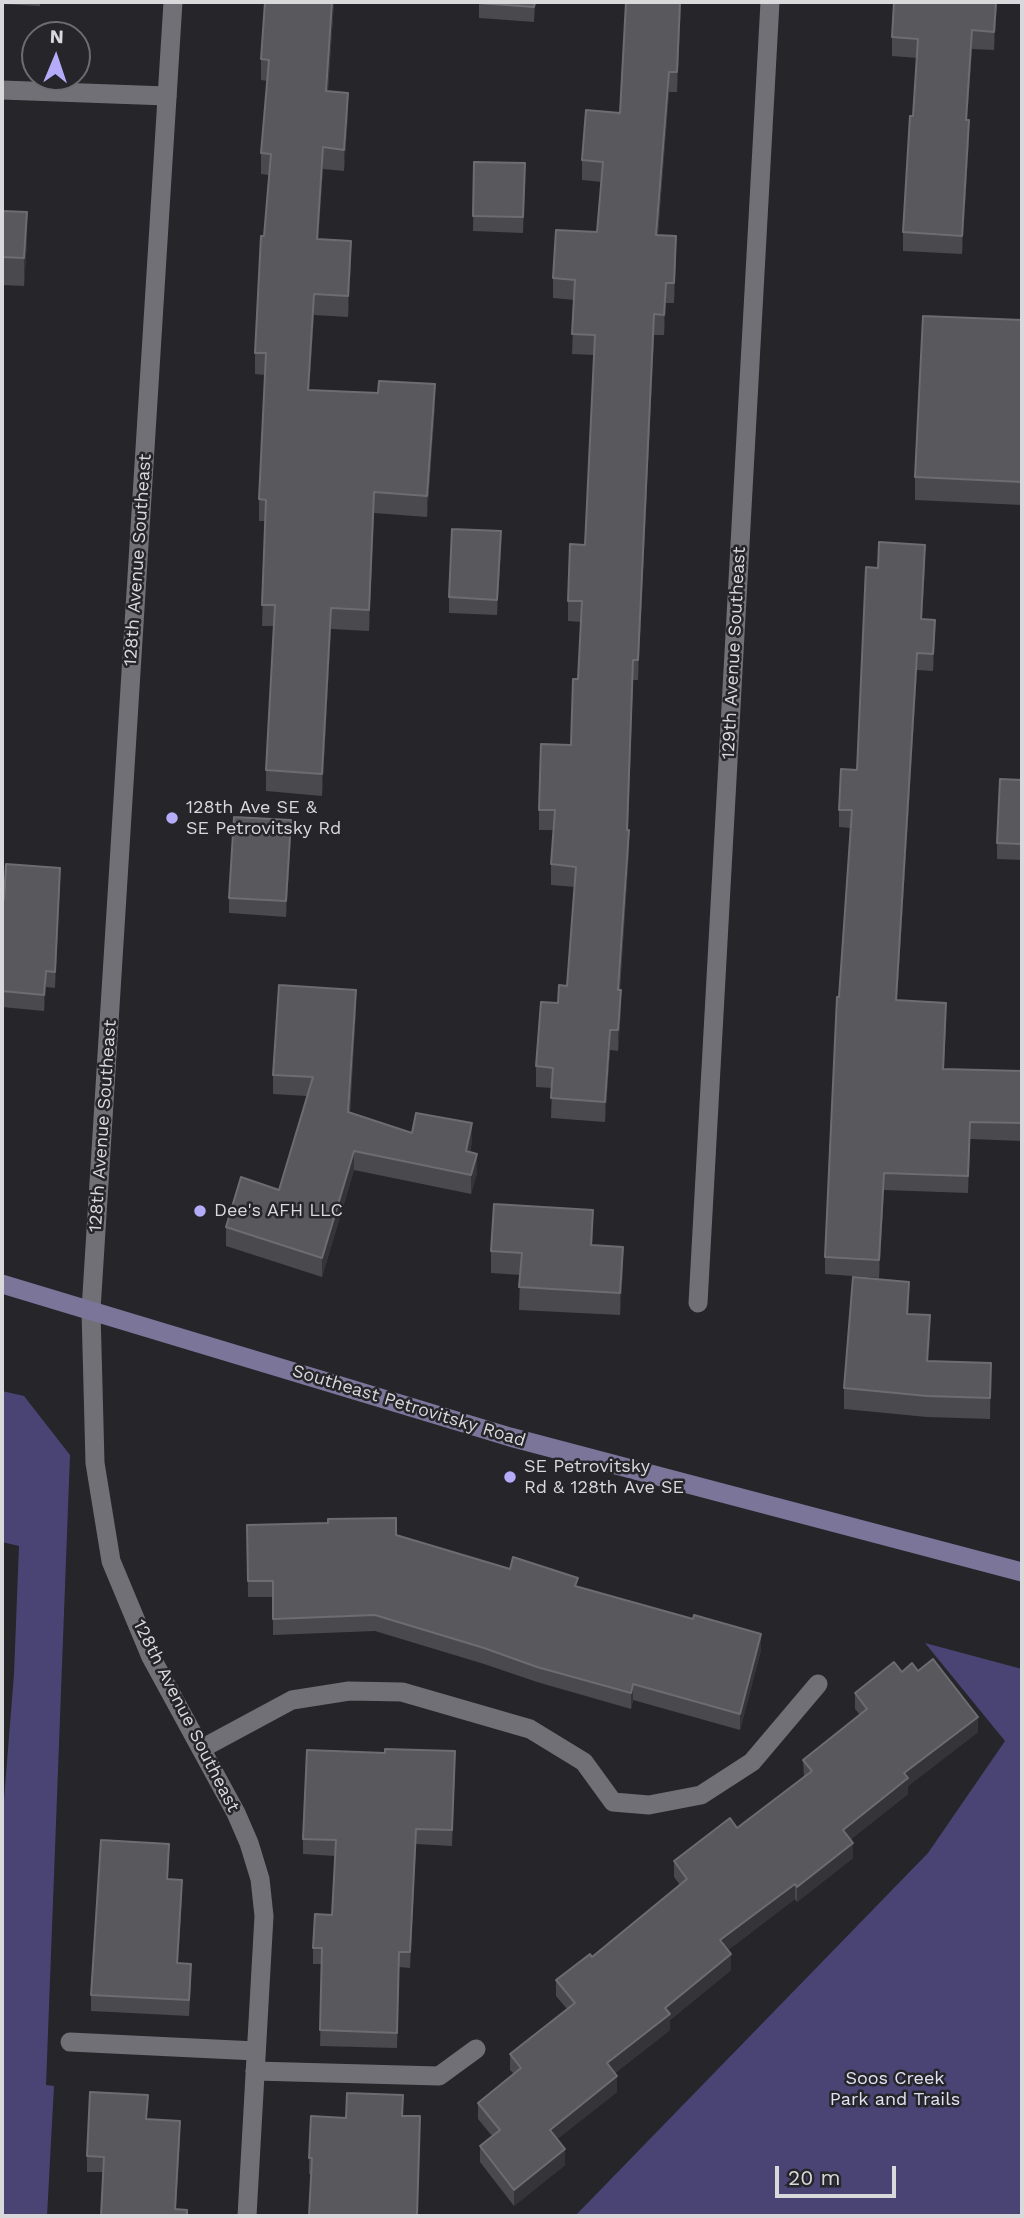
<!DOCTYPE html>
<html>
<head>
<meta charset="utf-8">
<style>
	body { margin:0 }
	#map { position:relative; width:1024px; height:2218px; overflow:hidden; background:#25252a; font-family:"Work Sans",sans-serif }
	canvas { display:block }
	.frame { position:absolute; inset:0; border:4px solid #d9d9dc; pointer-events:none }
	.north { position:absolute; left:21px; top:21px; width:70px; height:70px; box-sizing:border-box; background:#25252a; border:2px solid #6d6d71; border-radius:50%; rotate:2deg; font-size:19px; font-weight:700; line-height:28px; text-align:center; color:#d9d9dc }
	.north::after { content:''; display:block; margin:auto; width:24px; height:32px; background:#b4acf9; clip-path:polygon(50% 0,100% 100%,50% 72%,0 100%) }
	.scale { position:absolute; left:775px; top:2166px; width:121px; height:32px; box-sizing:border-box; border:4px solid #d9d9dc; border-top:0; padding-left:9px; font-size:21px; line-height:24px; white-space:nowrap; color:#d9d9dc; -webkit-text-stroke:5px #25252a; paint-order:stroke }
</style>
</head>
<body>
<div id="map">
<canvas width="1024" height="2218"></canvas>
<div class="frame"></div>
<div class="north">N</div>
<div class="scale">20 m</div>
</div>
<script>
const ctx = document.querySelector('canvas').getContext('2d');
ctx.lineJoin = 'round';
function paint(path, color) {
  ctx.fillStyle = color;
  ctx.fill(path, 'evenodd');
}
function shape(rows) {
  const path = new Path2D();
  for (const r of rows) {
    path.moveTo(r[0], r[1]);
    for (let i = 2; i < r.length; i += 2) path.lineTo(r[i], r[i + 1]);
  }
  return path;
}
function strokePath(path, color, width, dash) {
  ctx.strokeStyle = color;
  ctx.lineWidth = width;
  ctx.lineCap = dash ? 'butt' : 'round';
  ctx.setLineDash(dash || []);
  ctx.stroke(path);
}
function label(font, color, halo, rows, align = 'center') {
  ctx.font = font + ' "Work Sans",sans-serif';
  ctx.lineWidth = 5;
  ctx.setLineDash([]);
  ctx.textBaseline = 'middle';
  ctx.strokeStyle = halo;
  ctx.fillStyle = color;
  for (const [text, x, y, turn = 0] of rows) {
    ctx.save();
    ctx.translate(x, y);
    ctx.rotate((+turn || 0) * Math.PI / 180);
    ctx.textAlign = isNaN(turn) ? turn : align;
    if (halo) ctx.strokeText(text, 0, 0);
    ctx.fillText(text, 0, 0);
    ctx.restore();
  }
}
paint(shape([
	[2,1391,24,1396,70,1455,46,2085,54,2086,47,2216,2,2216,2,1825,14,1674,19,1546,2,1542],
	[925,1643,1022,1669,1022,2216,575,2216,928,1853,1005,1741]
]), '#4a4474');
strokePath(shape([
	[2,90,167,96],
	[70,2042,256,2051],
	[255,2071,439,2076,476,2049]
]), '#707076', 19);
strokePath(shape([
	[698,1303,770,2],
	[91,1310,95,1463,111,1561,151,1657,236,1813,249,1843,260,1879,264,1916,247,2216],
	[201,1749,292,1700,349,1691,402,1692,530,1729,584,1762,613,1802,649,1805,701,1795,752,1762,818,1684]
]), '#707076', 19);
strokePath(shape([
	[91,1310,173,2]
]), '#707076', 19);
strokePath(shape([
	[2,1284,510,1437,1022,1572]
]), '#7a7599', 19);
paint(shape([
	[2,2,40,2,40,6,2,4],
	[334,2,328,91,348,114,344,171,323,169,318,239,351,262,348,317,314,315,309,390,435,405,427,517,374,513,369,631,331,629,322,796,266,791,266,770,274,626,262,626,265,521,259,521,259,499,265,375,255,374,255,353,269,175,261,174,261,153,268,81,261,80,261,59],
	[479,2,535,2,534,22,479,18],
	[626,2,681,2,677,92,669,92,658,235,676,257,674,303,666,303,664,335,654,335,638,680,633,680,628,830,629,850,620,990,621,1010,618,1051,610,1050,605,1122,551,1118,552,1088,536,1087,536,1066,558,1003,567,986,575,887,551,885,551,864,553,830,539,830,539,810,571,745,578,679,581,622,568,621,568,601,585,545,594,355,572,354,574,300,553,298,553,278,597,232,602,182,582,180,582,160,620,113],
	[997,2,994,50,972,49,967,120,969,139,962,254,903,251,903,232,913,116,917,58,892,56,892,37],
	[474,162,525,178,523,233,473,231],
	[2,211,27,240,24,286,2,285],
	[1022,320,1022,505,915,500,915,477],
	[501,547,497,615,449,613,449,597],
	[925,563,922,619,935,638,933,671,917,670,897,1000,946,1020,944,1069,1022,1071,1022,1141,970,1139,968,1193,884,1190,879,1278,825,1274,825,1257,839,997,851,828,839,827,839,810,857,770,878,568],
	[1022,780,1022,860,997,859,997,843],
	[291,835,286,917,229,913,229,898],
	[60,884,55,988,46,987,44,1011,2,1007,2,899,4,899],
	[356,1009,350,1113,412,1133,472,1142,470,1152,477,1173,471,1194,354,1170,322,1277,226,1246,226,1227,279,1190,307,1096,273,1094,273,1075],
	[593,1232,592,1245,623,1269,620,1315,519,1310,520,1275,491,1273,491,1251],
	[909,1303,908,1314,930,1336,928,1361,991,1363,990,1419,927,1417,844,1409,844,1388],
	[247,1525,396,1535,510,1569,578,1587,761,1650,740,1730,633,1700,631,1709,537,1682,484,1664,375,1631,273,1635,273,1597,248,1597],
	[918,1671,978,1732,908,1786,908,1794,851,1839,853,1858,797,1902,795,1899,728,1950,731,1970,670,2020,670,2030,615,2073,617,2092,557,2139,565,2165,514,2206,480,2162,480,2146,492,2136,478,2119,478,2103,514,2074,510,2070,510,2054,567,2009,556,1996,556,1980,592,1957,680,1885,674,1877,674,1861,737,1828,804,1777,803,1760,860,1715,855,1709,855,1693,902,1672],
	[455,1767,452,1846,416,1844,410,1968,399,1967,397,2048,320,2046,322,1964,313,1964,313,1948,332,1915,335,1856,303,1854,303,1839],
	[169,1860,168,1879,182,1896,178,1963,191,1980,189,2016,91,2011,91,1995],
	[402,2116,311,2174,309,2174,309,2158,346,2118],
	[147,2119,180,2136,176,2209,187,2216,103,2172,87,2172,87,2156]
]), '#49494e');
paint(shape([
	[332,2,334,2,326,112,326,91],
	[680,2,681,2,677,92,677,72],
	[996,2,997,2,994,50,994,32],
	[972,30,972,49,966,139,966,120],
	[669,72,669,92,656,256,656,235],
	[348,93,348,114,344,171,344,150],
	[969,120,969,139,962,254,962,236],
	[323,147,323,169,317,260,317,239],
	[27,212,27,240,24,286,24,258],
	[676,236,676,257,674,303,674,283],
	[351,241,351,262,348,317,348,296],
	[666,283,666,303,664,335,664,315],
	[314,294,314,315,308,411,308,390],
	[654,314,654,335,638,680,638,660],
	[435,384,435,405,427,517,427,496],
	[374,492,374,513,369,631,369,610],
	[501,531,501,547,497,615,497,600],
	[925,545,925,563,921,637,921,619],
	[331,608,331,629,322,796,322,774],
	[935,620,935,638,933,671,933,654],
	[917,653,917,670,896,1018,896,1000],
	[633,660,633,680,627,850,627,830],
	[291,820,291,835,286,917,286,901],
	[629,830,629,850,618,1010,618,990],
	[60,868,60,884,55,988,55,972],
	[46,971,46,987,44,1011,44,995],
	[356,990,356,1009,348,1132,348,1112],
	[621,990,621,1010,618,1051,618,1030],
	[610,1030,610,1050,605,1122,605,1102],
	[472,1123,472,1142,466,1170,466,1151],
	[354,1151,354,1170,322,1277,322,1258],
	[477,1154,477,1173,471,1194,471,1175],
	[884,1173,884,1190,879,1278,879,1260],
	[593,1210,593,1232,591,1267,591,1245],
	[623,1247,623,1269,620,1315,620,1293],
	[909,1282,909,1303,907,1335,907,1314],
	[930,1315,930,1336,927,1382,927,1361],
	[761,1634,761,1650,740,1730,740,1714],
	[633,1684,633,1700,631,1709,631,1693],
	[978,1717,978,1732,908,1786,908,1794,843,1845,843,1830,904,1773],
	[416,1829,416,1844,410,1968,410,1952],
	[853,1843,853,1858,797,1902,797,1887],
	[182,1880,182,1896,177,1979,177,1963],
	[795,1884,795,1899,720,1956,720,1940],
	[731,1954,731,1970,670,2020,670,2030,607,2079,607,2063,665,2008],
	[617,2076,617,2092,550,2145,550,2130],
	[180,2121,180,2136,175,2216],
	[565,2149,565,2165,514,2206,514,2190]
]), '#343439');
const building = shape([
	[265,2,332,2,326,91,348,93,344,150,323,147,317,239,351,241,348,296,314,294,308,390,378,393,379,381,435,384,427,496,374,492,369,610,331,608,322,774,266,770,275,605,262,605,266,500,259,499,266,353,255,353,261,236,264,236,271,154,261,153,269,60,261,59,265,2],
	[479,2,535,2,534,7,479,3,479,2],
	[626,2,680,2,677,72,669,72,656,235,676,236,674,283,666,283,664,315,654,314,638,660,633,660,627,830,629,830,618,990,621,990,618,1030,610,1030,605,1102,551,1098,553,1068,536,1066,541,1002,558,1003,559,985,567,986,576,867,551,864,555,810,539,810,541,744,571,745,573,679,578,679,582,601,568,601,570,544,585,545,595,335,572,334,575,280,553,278,556,230,597,232,603,162,582,160,586,110,620,113,626,2],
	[894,2,996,2,994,32,972,30,966,120,969,120,962,236,903,232,910,116,913,116,918,39,892,37,894,2],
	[474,162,525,163,523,217,473,216,474,162],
	[2,211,27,212,24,258,2,257,2,211],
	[923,316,1022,320,1022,482,915,477,923,316],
	[452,529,501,531,497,600,449,597,452,529],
	[879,542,925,545,921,619,935,620,933,654,917,653,896,1000,946,1003,943,1069,1022,1071,1022,1123,970,1122,968,1176,884,1173,879,1260,825,1257,837,997,839,997,852,810,839,810,841,769,857,770,866,567,878,568,879,542],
	[1000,779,1022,780,1022,844,997,843,1000,779],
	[234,817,291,820,286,901,229,898,234,817],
	[6,864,60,868,55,972,46,971,44,995,2,991,2,899,4,899,6,864],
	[279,985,356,990,348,1112,412,1133,416,1113,472,1123,466,1151,477,1154,471,1175,354,1151,322,1258,226,1227,241,1177,279,1190,313,1077,273,1075,279,985],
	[494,1204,593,1210,591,1245,623,1247,620,1293,519,1287,522,1253,491,1251,494,1204],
	[853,1277,909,1282,907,1314,930,1315,927,1361,991,1363,990,1398,927,1396,844,1388,853,1277],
	[396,1518,396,1535,510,1569,513,1557,578,1578,575,1586,693,1619,694,1615,761,1634,740,1714,633,1684,631,1693,537,1667,484,1648,375,1615,273,1619,273,1581,248,1581,247,1525,328,1523,328,1519,396,1518],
	[933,1659,978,1717,904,1773,908,1778,843,1830,853,1843,797,1887,795,1884,720,1940,731,1954,665,2008,670,2014,607,2063,617,2076,550,2130,565,2149,514,2190,480,2146,500,2130,478,2103,521,2068,510,2054,575,2003,556,1980,590,1954,592,1957,687,1879,674,1861,730,1818,737,1828,812,1771,803,1760,867,1709,855,1693,894,1662,902,1672,912,1663,918,1671,933,1659],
	[385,1749,455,1751,452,1830,416,1829,410,1952,399,1952,397,2033,320,2030,322,1948,313,1948,315,1914,332,1915,336,1840,303,1839,307,1750,385,1753,385,1749],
	[101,1840,169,1844,167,1879,182,1880,177,1963,191,1964,189,2000,91,1995,101,1840],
	[90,2092,148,2095,146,2119,180,2121,175,2209,187,2210,187,2216,101,2216,104,2157,87,2156,90,2092],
	[347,2093,403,2095,402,2116,420,2116,417,2216,309,2216,312,2158,309,2158,311,2116,346,2118,347,2093]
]);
paint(building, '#58585d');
strokePath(building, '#6c6c71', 2);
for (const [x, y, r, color] of [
	[172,818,7,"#b4acf9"],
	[200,1211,7,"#b4acf9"],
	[510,1477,7,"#b4acf9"]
]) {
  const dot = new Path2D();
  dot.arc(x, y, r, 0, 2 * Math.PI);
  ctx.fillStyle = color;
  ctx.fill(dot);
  strokePath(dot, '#25252a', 2.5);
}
label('18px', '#d9d9dc', '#25252a', [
	["128th Avenue Southeast",138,560,-86],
	["129th Avenue Southeast",734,653,-87],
	["128th Avenue Southeast",103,1126,-86],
	["Southeast Petrovitsky Road",409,1406,17],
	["128th Avenue Southeast",186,1716,63]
]);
label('18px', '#d9d9dc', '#25252a', [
	["128th Ave SE &",186,808],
	["SE Petrovitsky Rd",186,829],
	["Dee's AFH LLC",214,1211],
	["SE Petrovitsky",524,1467],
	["Rd & 128th Ave SE",524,1488]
], 'left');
label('18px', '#e2e0f5', '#25252a', [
	["Soos Creek",895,2079],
	["Park and Trails",895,2100]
]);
</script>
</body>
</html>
